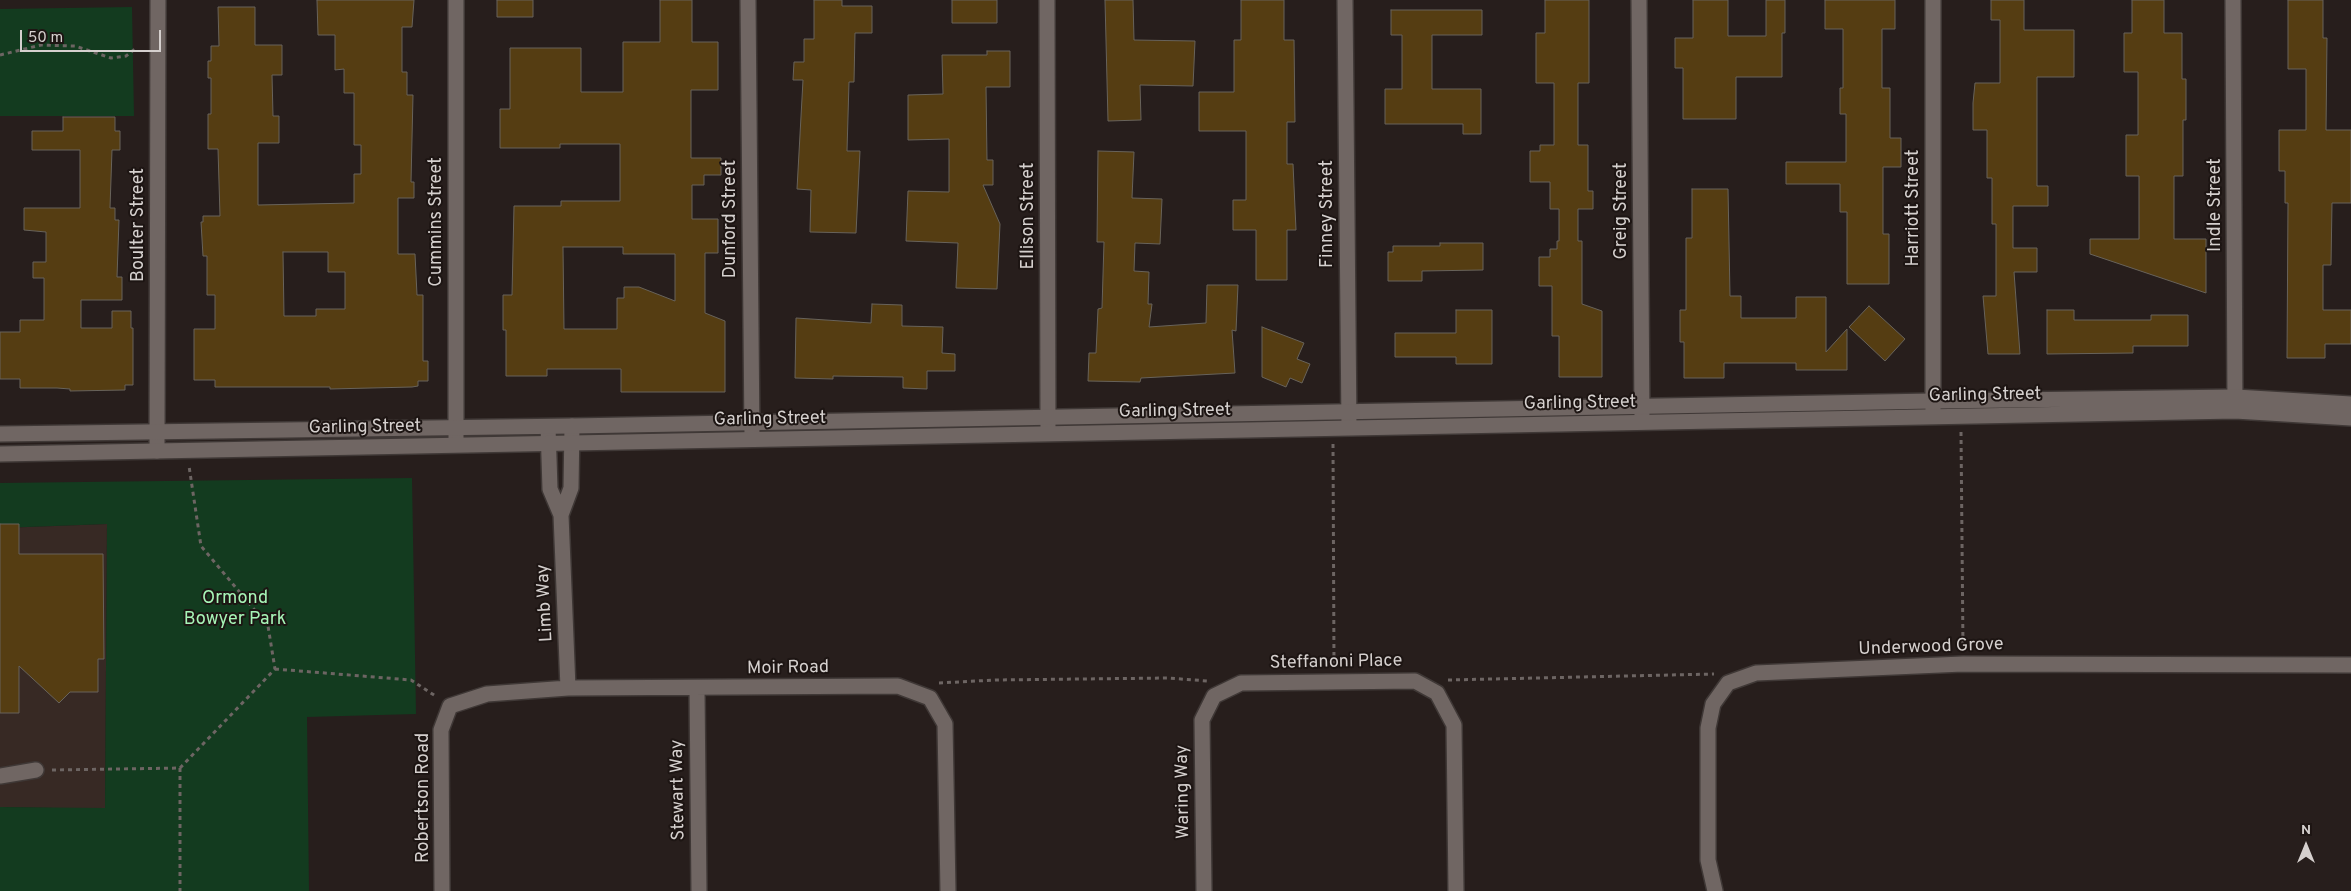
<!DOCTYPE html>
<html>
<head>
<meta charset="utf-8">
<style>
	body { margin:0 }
	#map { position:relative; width:2351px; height:891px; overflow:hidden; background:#271e1c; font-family:Overpass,sans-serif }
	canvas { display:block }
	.north { position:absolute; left:2281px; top:821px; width:50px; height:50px; -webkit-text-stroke:4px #1d1513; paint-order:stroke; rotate:0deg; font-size:14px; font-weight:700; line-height:20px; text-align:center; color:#d5d0ce }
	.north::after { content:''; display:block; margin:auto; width:18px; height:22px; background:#d5d0ce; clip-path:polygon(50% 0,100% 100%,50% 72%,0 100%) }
	.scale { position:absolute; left:20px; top:30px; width:141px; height:22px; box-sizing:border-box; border:2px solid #d5d0ce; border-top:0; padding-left:6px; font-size:15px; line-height:18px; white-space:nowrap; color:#d5d0ce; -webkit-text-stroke:4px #1d1513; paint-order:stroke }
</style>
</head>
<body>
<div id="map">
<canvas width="2351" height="891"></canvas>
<div class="north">N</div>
<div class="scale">50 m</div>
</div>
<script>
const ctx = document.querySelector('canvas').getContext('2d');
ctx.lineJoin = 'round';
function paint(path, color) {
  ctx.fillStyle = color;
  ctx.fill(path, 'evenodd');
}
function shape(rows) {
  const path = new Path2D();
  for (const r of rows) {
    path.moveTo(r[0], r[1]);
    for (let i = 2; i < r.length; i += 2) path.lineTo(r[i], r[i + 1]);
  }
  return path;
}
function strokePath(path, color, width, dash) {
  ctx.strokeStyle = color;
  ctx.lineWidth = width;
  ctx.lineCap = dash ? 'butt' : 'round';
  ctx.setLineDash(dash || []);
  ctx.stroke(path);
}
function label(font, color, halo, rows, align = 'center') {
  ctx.font = font + ' Overpass,sans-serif';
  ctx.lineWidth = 4;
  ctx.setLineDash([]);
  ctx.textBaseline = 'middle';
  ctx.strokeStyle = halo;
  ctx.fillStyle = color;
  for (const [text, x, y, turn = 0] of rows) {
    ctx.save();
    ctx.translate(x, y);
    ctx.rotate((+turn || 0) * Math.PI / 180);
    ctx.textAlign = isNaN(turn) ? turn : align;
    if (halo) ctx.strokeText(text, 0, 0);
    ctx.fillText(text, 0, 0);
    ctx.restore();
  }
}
paint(shape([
	[107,524,105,809,0,807,0,528]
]), '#372924');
paint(shape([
	[132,7,134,116,0,116,0,9],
	[412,478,416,714,307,717,309,891,0,891,0,807,105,808,107,524,0,528,0,483]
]), '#133b1f');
const building = shape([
	[317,0,414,0,412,27,402,27,402,72,407,72,407,95,413,95,411,182,414,182,414,198,398,198,398,254,415,254,417,295,423,295,423,361,428,361,428,381,418,381,418,386,412,387,330,389,330,387,215,387,215,380,194,380,194,329,215,329,215,295,207,295,207,256,203,256,201,222,203,222,203,216,220,216,218,149,208,149,208,114,211,114,211,78,208,78,208,61,211,61,211,46,219,46,218,7,255,7,255,45,282,45,282,75,272,75,273,116,279,116,279,143,258,143,258,205,354,203,354,174,361,174,361,145,354,145,354,93,344,93,344,69,335,70,335,35,318,35,317,0],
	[283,252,328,252,328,272,345,272,345,309,316,309,316,316,284,316,283,252],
	[497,0,533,0,533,17,497,17,497,0],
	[660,0,692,0,692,42,718,42,718,90,691,90,691,158,721,158,721,175,704,175,704,185,692,185,692,219,718,219,718,253,705,253,705,313,725,321,725,392,621,392,621,369,547,369,547,376,506,376,506,330,503,330,503,295,512,295,514,206,561,206,561,201,620,201,620,144,560,144,560,148,500,148,500,109,510,109,510,48,581,48,581,92,623,92,623,42,660,42,660,0],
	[563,247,623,247,623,254,675,254,675,301,639,287,624,287,624,298,617,298,617,329,564,329,563,247],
	[814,0,842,0,842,6,872,6,872,33,855,33,854,82,849,82,847,151,860,151,856,233,810,232,811,190,797,189,803,80,793,80,794,62,804,62,804,39,814,39,814,0],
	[952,0,997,0,997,23,952,23,952,0],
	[1105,0,1133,0,1134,40,1195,41,1193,86,1140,85,1141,120,1108,121,1105,0],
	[1241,0,1284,0,1284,40,1294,40,1295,122,1287,122,1287,164,1293,164,1296,230,1287,230,1287,280,1256,280,1256,230,1233,230,1233,200,1246,200,1246,131,1199,131,1199,92,1234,92,1234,40,1241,40,1241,0],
	[1545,0,1589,0,1589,83,1578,83,1578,145,1588,145,1588,191,1593,191,1593,209,1578,209,1578,241,1582,241,1582,304,1602,311,1602,377,1559,377,1559,336,1552,336,1552,286,1539,286,1539,257,1550,257,1550,249,1557,249,1557,241,1559,241,1559,209,1550,209,1550,182,1530,182,1530,151,1540,151,1540,145,1554,145,1554,83,1536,83,1536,33,1545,33,1545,0],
	[1693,0,1728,0,1728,36,1766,36,1766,0,1785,0,1785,33,1782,33,1782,77,1736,77,1736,119,1683,119,1683,68,1675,68,1675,38,1693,38,1693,0],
	[1825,0,1895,0,1895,29,1882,29,1882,88,1890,88,1890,138,1901,138,1901,167,1883,167,1883,234,1889,234,1889,284,1847,284,1847,212,1840,212,1840,184,1786,184,1786,162,1846,162,1846,114,1840,114,1840,88,1843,88,1843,29,1825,29,1825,0],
	[1991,0,2024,0,2024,30,2074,30,2074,77,2037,77,2037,186,2048,186,2048,206,2013,206,2013,248,2037,248,2037,272,2014,272,2020,354,1988,354,1983,296,1996,296,1996,224,1992,224,1992,178,1987,178,1987,130,1973,130,1973,103,1975,83,2000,83,2000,20,1991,20,1991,0],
	[2132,0,2164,0,2164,33,2182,33,2182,79,2186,79,2186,120,2183,120,2183,176,2174,176,2174,239,2206,239,2206,293,2090,254,2090,239,2139,239,2139,176,2126,176,2126,135,2138,135,2138,72,2124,72,2124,33,2132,33,2132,0],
	[2288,0,2323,0,2323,38,2327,38,2326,130,2351,130,2351,203,2332,203,2331,265,2323,265,2323,310,2351,310,2351,344,2325,344,2325,358,2287,358,2288,203,2285,203,2285,171,2279,171,2279,130,2306,130,2306,69,2288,69,2288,0],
	[1391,10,1482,10,1482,35,1432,35,1432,89,1481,89,1481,134,1463,134,1463,124,1385,124,1385,89,1402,89,1402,35,1391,35,1391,10],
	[987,51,1010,51,1010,87,986,87,987,160,993,160,993,185,983,185,1000,224,997,289,956,288,958,243,906,241,908,191,949,192,949,139,908,140,908,95,943,94,942,55,987,55,987,51],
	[63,117,115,117,115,131,120,131,120,150,112,150,110,208,115,208,115,220,119,220,117,277,122,277,122,300,81,300,81,328,112,328,112,311,131,311,131,328,133,328,133,385,125,385,125,390,70,391,70,389,57,388,20,388,20,379,0,379,0,332,20,332,20,320,44,320,44,278,33,278,33,262,46,262,46,232,24,230,24,208,80,208,80,150,32,150,32,131,63,131,63,117],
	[1098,151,1134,152,1132,198,1162,199,1160,244,1135,243,1134,271,1149,272,1148,304,1152,304,1149,327,1206,323,1207,285,1238,285,1236,331,1232,330,1235,373,1141,378,1140,382,1088,381,1089,353,1096,353,1098,309,1102,308,1104,242,1097,242,1098,151],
	[1692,189,1728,189,1730,296,1741,296,1741,318,1796,318,1796,297,1826,297,1826,352,1847,329,1847,370,1796,370,1796,363,1724,363,1724,378,1684,378,1684,342,1680,342,1680,310,1686,310,1686,238,1692,238,1692,189],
	[1440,243,1483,243,1483,270,1422,271,1422,281,1388,281,1388,252,1393,252,1393,246,1440,246,1440,243],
	[872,304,902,305,902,326,943,327,942,353,955,354,955,371,927,371,927,389,903,388,903,377,833,376,833,379,795,378,796,318,871,323,872,304],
	[1869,306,1905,339,1885,361,1849,327,1869,306],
	[1456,310,1492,310,1492,364,1456,364,1456,357,1395,357,1395,333,1456,333,1456,310],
	[2047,310,2074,310,2074,320,2151,320,2151,315,2188,315,2188,346,2133,346,2133,353,2047,354,2047,310],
	[1262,327,1304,343,1297,359,1310,364,1302,383,1290,378,1286,387,1262,377,1262,327],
	[0,524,19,524,19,554,103,554,104,659,98,659,98,692,70,692,59,703,19,666,19,713,0,713,0,524]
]);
paint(building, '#553d12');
strokePath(building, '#68635b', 1);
const street = shape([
	[456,0,456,444],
	[748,0,752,436],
	[1047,0,1048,433],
	[1345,0,1349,427],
	[1639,0,1642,418],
	[1933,0,1933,414],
	[2233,0,2235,409],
	[548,427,550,489,561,515,568,688],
	[157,451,158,0],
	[561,515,571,488,572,426],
	[697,689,699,891],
	[0,776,36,770],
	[442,891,441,730,450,706,487,694,568,688,898,686,930,698,945,724,948,891],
	[1204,891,1202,720,1214,696,1241,683,1415,681,1437,693,1454,725,1456,891],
	[1715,891,1708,860,1708,728,1713,704,1728,683,1756,673,1963,664,2351,665]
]);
const secondary = shape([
	[0,434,572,426,1933,401,2236,397,2351,404],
	[0,454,2235,411,2351,418]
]);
strokePath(street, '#3f3836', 18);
strokePath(secondary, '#3f3836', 18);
strokePath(shape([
	[0,55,41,45,75,46,111,58,126,56,136,48],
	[1961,432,1963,648],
	[1333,444,1334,665],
	[275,669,411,680,437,697],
	[1448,680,1714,674],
	[939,683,995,680,1168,678,1207,681],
	[180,768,180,891],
	[52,770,180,768,275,669,268,626,201,546,189,466]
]), '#6d6563', 3, [4, 4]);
strokePath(street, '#706663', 15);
strokePath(secondary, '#706663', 15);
label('18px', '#d5d0ce', '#1d1513', [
	["Indle Street",2216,205,-90],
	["Harriott Street",1914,208,-90],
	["Greig Street",1622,211,-90],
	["Finney Street",1328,214,-90],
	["Ellison Street",1029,216,-90],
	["Dunford Street",731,219,-90],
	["Cummins Street",437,222,-90],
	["Boulter Street",139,225,-90],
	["Garling Street",1985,396,-1],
	["Garling Street",1580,404,-1],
	["Garling Street",1175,412,-1],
	["Garling Street",770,420,-1],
	["Garling Street",365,428,-1],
	["Limb Way",546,603,-93],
	["Underwood Grove",1931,648,-2],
	["Steffanoni Place",1336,663,-1],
	["Moir Road",788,669,-1],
	["Stewart Way",679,790,-91],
	["Waring Way",1184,792,-91],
	["Robertson Road",424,798,-90]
]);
label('18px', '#a7f5b7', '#1d1513', [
	["Ormond",235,599],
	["Bowyer Park",235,620]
]);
</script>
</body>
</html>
